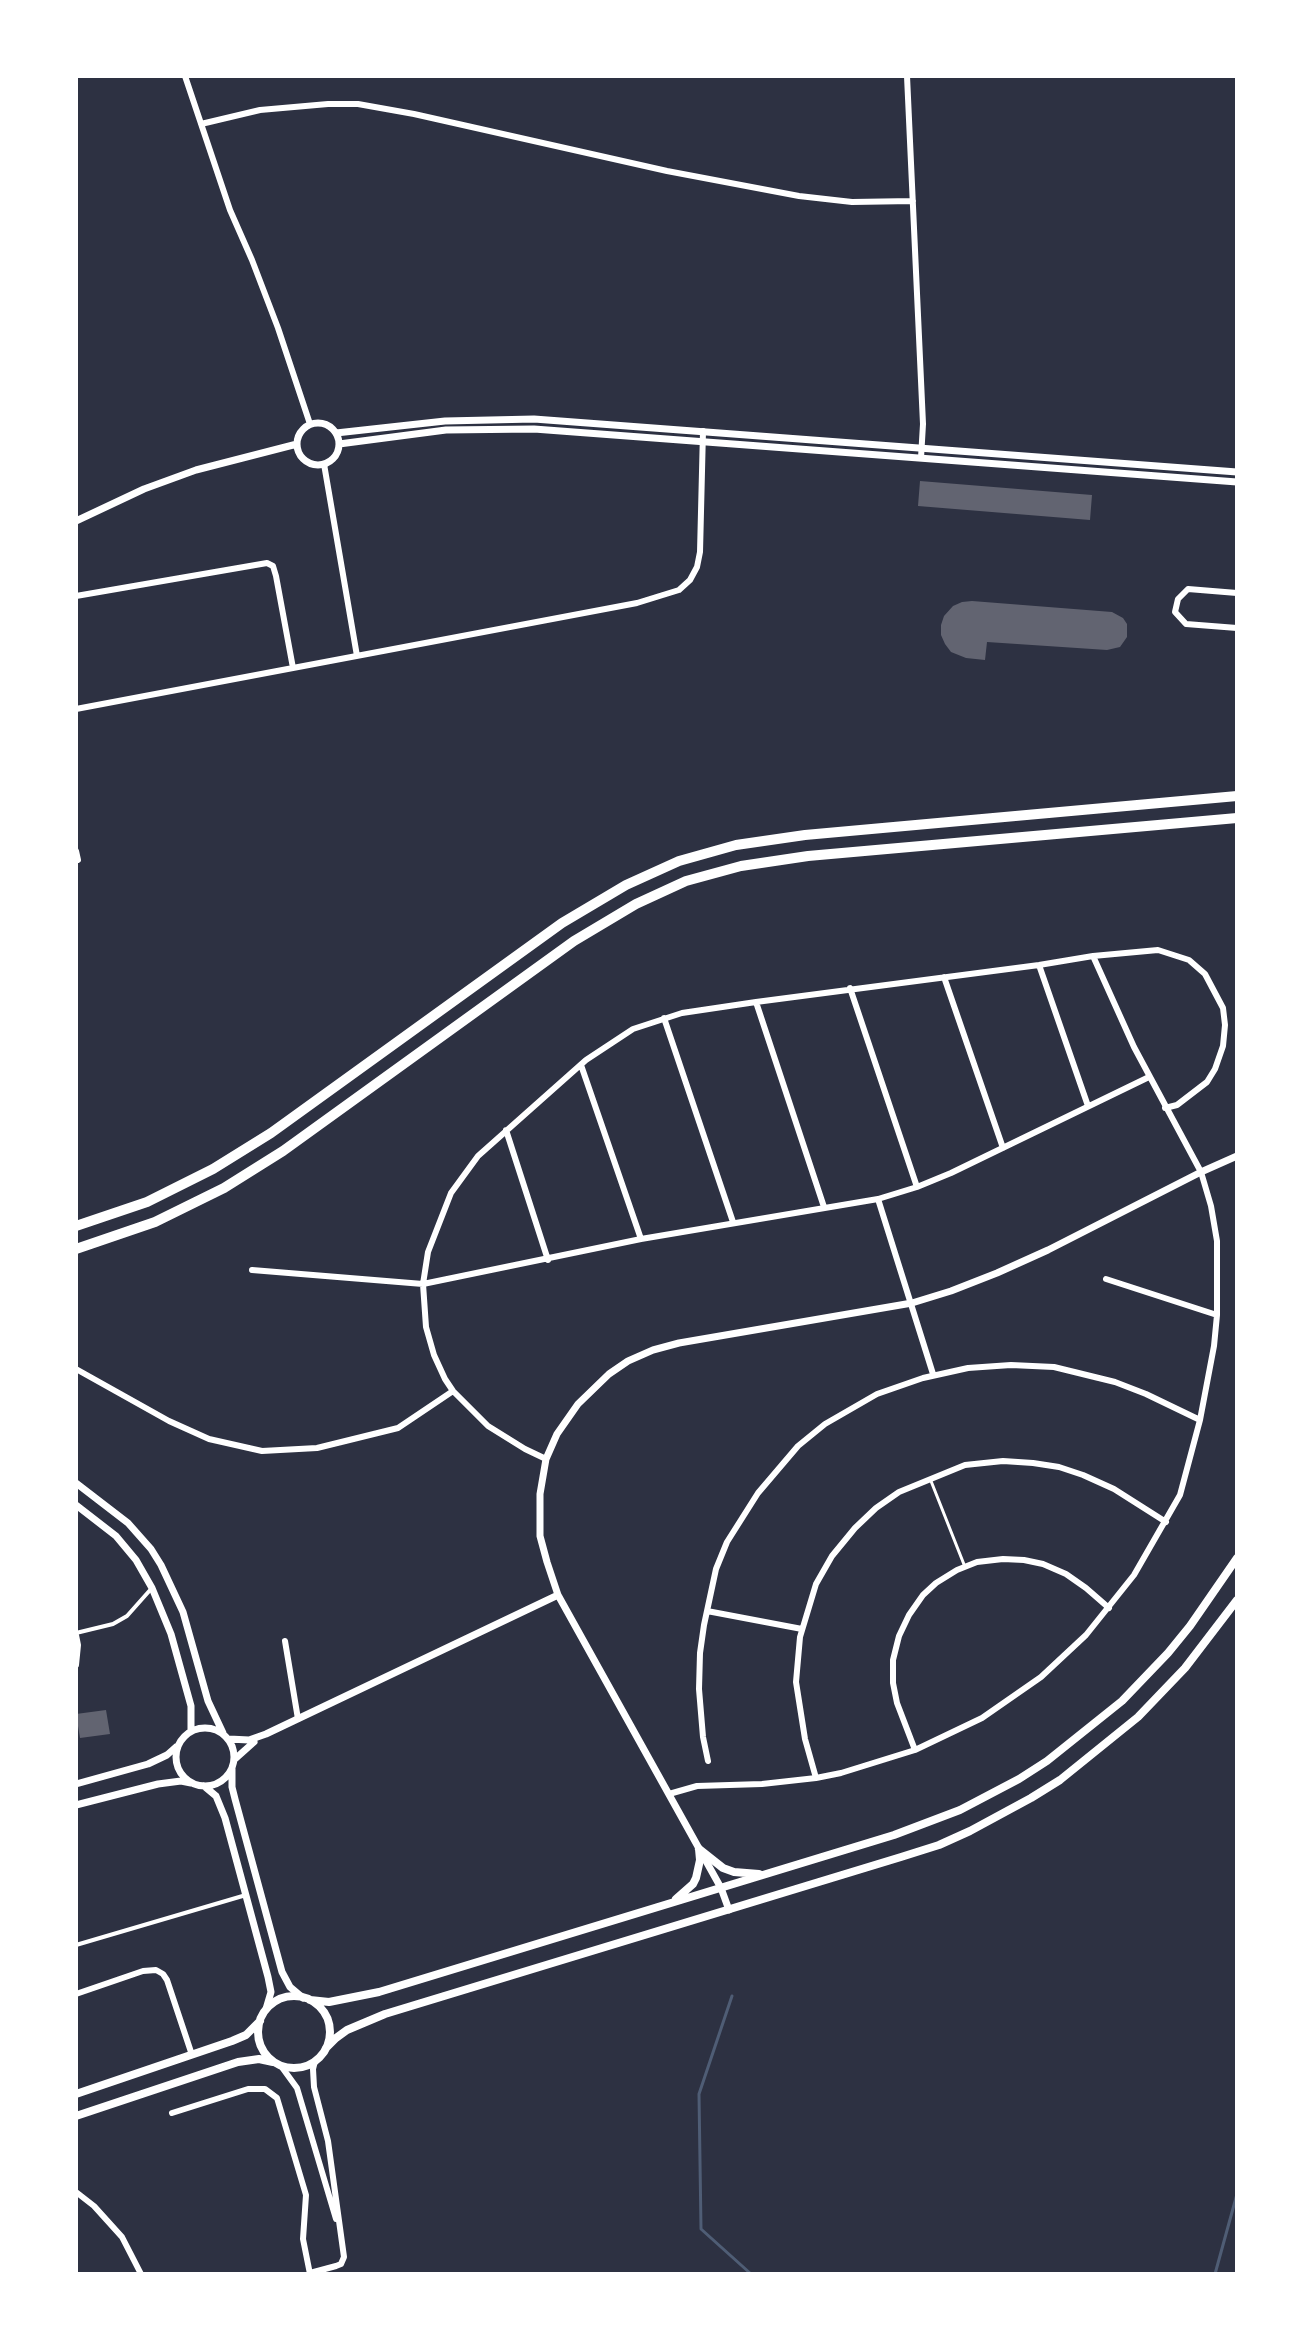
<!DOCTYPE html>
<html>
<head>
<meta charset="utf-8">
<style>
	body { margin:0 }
	#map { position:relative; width:1313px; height:2350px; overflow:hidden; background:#2d3142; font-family:"Open Sans",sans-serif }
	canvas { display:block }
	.frame { position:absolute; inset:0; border:78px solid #fff; pointer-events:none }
</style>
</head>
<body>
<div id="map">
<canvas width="1313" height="2350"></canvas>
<div class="frame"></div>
</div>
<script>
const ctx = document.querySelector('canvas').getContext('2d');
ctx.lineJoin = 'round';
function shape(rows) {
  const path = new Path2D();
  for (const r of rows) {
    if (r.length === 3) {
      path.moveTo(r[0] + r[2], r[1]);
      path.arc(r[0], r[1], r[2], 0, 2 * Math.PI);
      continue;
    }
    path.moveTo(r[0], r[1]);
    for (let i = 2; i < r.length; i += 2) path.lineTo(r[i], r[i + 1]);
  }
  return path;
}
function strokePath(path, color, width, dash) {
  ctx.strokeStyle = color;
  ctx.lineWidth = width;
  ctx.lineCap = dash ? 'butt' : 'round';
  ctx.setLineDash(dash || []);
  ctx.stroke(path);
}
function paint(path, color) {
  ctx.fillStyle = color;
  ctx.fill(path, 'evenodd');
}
strokePath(shape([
	[732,1996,699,2094,701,2229,751,2274],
	[1215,2274,1237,2194]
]), '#4f5d75', 3);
paint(shape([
	[920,481,1092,495,1090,520,918,506],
	[972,601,1112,612,1123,618,1127,624,1127,637,1120,647,1107,650,987,642,985,660,966,658,951,652,945,644,941,635,941,625,944,616,953,606,962,602],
	[106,1710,110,1734,80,1738,76,1714]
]), '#626471');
strokePath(shape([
	[931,1481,965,1567]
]), '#fff', 3);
strokePath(shape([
	[76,1633,113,1624,127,1616,151,1589],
	[76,1945,246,1895]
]), '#fff', 4);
strokePath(shape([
	[185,76,230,210,252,260,278,328,310,424],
	[907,76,923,424,921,458],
	[201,124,260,110,328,104,358,104,414,114,667,171,799,196,852,202,913,201],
	[324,464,357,656],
	[1237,593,1188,589,1178,599,1175,612,1186,624,1237,628],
	[76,596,267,563,273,566,276,576,293,668],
	[76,709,637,603,679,590,690,580,697,567,700,552,703,431],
	[76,851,78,860],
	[1039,965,1088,1106],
	[944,977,1003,1148],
	[850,988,917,1187],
	[756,1002,824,1207],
	[664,1018,733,1222],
	[581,1065,641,1239],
	[506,1130,548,1260],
	[878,1199,933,1374],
	[252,1270,423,1284,641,1239,878,1199,917,1187,951,1173,1149,1077],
	[1106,1279,1217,1315],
	[76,1369,169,1421,209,1439,262,1451,317,1448,398,1428,453,1391],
	[546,1459,525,1449,488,1426,453,1391,445,1379,434,1355,426,1327,423,1284,428,1252,451,1193,478,1156,586,1060,633,1029,682,1013,756,1002,1039,965,1093,956,1158,950,1189,960,1205,974,1223,1008,1225,1025,1223,1046,1215,1069,1207,1082,1177,1105,1165,1108],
	[707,1611,802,1629],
	[76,1635,78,1645,76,1665],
	[285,1641,298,1719],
	[915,1750,897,1703,893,1683,893,1660,899,1636,909,1615,923,1595,936,1583,957,1570,977,1562,1003,1559,1024,1560,1043,1564,1066,1574,1086,1588,1109,1608],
	[708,1761,703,1737,699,1689,700,1653,704,1625,716,1569,727,1542,758,1493,798,1446,825,1424,877,1394,923,1378,968,1368,1011,1365,1054,1367,1115,1382,1146,1394,1200,1420],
	[816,1778,805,1739,796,1682,800,1637,816,1584,832,1556,855,1528,876,1508,899,1492,965,1465,1003,1461,1033,1463,1059,1467,1083,1475,1114,1489,1166,1522],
	[669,1794,697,1786,762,1784,816,1778,841,1773,915,1750,982,1718,1041,1677,1086,1635,1134,1575,1180,1495,1200,1420,1214,1346,1217,1315,1217,1241,1211,1206,1201,1172,1134,1047,1093,956],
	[76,1994,143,1971,156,1970,163,1974,167,1980,192,2055],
	[281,2066,297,2088,336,2219],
	[172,2113,248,2089,265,2089,277,2098,306,2195,303,2239,310,2274],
	[76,2192,94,2206,122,2237,141,2274],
	[310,2273,336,2266,341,2264,344,2257,328,2141,314,2087,313,2069,315,2061]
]), '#fff', 6);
strokePath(shape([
	[318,444,21],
	[336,433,445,421,534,419,1237,472],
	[339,444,446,430,534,429,1237,482],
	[76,521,144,489,196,470,297,444],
	[76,1483,128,1523,151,1549,161,1565,183,1612,208,1701,223,1733],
	[76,1505,116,1536,136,1560,152,1588,171,1634,191,1706,191,1731],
	[205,1757,29],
	[229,1739,249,1740,266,1734,558,1595],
	[235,1759,254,1742],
	[232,1769,232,1787,235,1799,282,1972,290,1987,303,1998],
	[76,1784,148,1764,167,1755,176,1747],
	[204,1786,216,1796,225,1818,268,1977,271,1992,266,2009],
	[76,1805,158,1784,181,1781,191,1783],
	[729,1910,721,1888,558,1595,547,1562,540,1536,540,1494,546,1459,557,1434,578,1404,609,1374,628,1361,653,1350,679,1343,912,1303,951,1291,997,1273,1048,1250,1201,1172,1237,1156]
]), '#fff', 7);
strokePath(shape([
	[699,1849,723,1868,734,1872,759,1874],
	[676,1899,693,1884,696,1878,700,1860,699,1849],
	[294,2032,36],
	[310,2000,329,2002,379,1992,894,1835,960,1810,1019,1779,1047,1761,1122,1701,1168,1653,1190,1626,1237,1558],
	[326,2048,336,2038,347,2030,385,2014,901,1857,939,1845,970,1831,1031,1798,1060,1780,1138,1717,1185,1668,1237,1600],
	[76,2094,232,2041,246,2035,260,2021],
	[76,2116,238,2062,259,2059,273,2062]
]), '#fff', 8);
strokePath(shape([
	[76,1226,147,1202,213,1169,271,1133,562,923,626,885,679,861,736,845,805,835,1237,796],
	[76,1249,155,1222,224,1188,283,1151,574,941,636,904,686,881,741,866,808,856,1237,818]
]), '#fff', 10);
</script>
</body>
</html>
